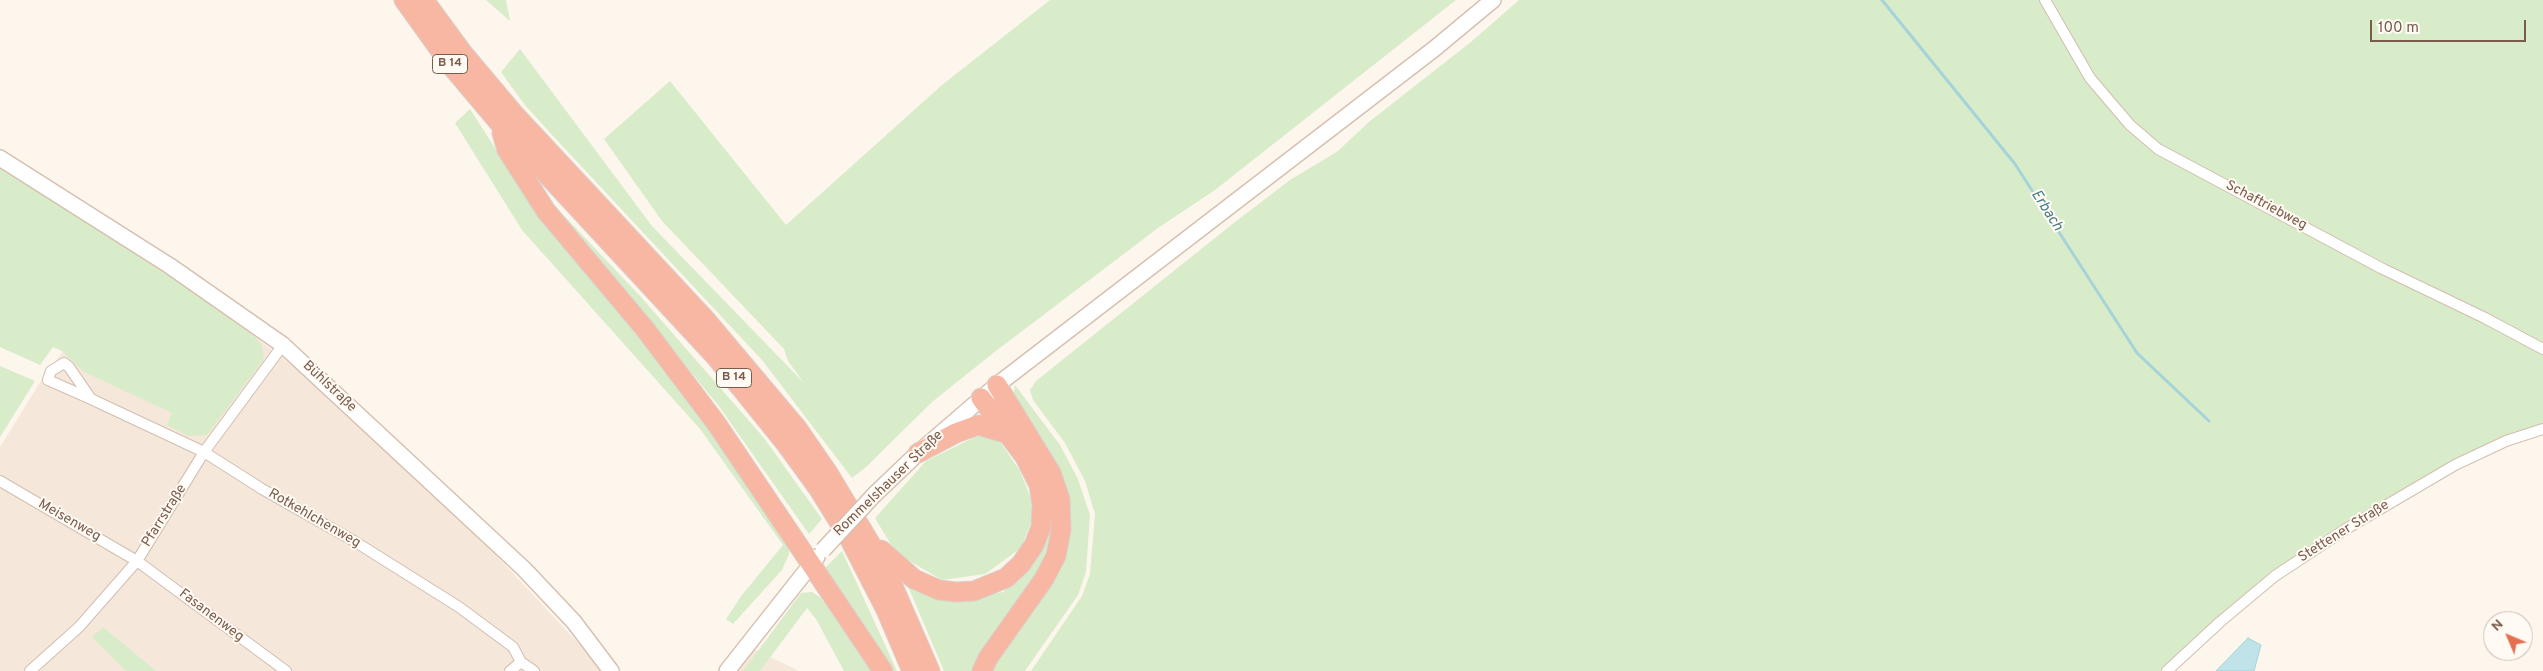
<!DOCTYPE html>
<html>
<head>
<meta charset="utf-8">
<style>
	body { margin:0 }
	#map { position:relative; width:2543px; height:671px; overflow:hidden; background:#fdf6ec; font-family:Overpass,sans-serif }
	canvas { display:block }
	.north { position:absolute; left:2483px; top:611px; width:50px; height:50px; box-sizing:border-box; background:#fffaf3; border:1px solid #cabbb1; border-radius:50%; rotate:315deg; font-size:14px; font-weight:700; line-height:20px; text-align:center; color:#7a5c4d }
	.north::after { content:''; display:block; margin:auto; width:18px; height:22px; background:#e76f51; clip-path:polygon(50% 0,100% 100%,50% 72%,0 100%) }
	.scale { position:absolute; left:2370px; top:20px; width:156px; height:22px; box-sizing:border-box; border:2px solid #7a5c4d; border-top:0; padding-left:6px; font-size:15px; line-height:18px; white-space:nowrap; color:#7a5c4d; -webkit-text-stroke:4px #fffaf3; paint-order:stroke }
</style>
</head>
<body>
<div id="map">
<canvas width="2543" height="671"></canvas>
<div class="north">N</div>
<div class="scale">100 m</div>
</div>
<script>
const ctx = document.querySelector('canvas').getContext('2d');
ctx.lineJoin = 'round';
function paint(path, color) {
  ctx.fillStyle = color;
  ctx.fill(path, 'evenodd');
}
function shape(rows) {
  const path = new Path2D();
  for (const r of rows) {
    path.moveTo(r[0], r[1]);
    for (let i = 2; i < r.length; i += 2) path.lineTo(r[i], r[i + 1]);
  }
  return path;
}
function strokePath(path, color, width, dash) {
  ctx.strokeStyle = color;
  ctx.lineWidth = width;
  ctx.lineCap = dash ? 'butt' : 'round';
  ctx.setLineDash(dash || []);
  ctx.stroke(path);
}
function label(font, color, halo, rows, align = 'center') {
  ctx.font = font + ' Overpass,sans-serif';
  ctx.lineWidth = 4;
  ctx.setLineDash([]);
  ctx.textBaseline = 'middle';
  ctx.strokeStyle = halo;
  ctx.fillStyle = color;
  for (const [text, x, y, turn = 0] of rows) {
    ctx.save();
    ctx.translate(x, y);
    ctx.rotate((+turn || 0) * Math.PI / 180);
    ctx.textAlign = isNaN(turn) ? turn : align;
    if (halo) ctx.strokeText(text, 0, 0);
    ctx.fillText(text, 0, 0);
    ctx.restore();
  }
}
paint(shape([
	[137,251,181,280,298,370,481,539,604,671,0,671,0,447,39,384],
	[754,649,799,671,737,671]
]), '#f5e8da');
paint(shape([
	[486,0,506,0,510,21],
	[1050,0,1456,0,1215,190,1158,228,992,354,932,402,865,468,852,478,762,360,554,137,524,104,501,72,520,49,652,226,804,383,788,361,784,349,662,221,604,139,670,81,786,225,942,85],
	[1519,0,2039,0,2086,80,2126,128,2154,153,2543,354,2543,426,2511,436,2300,555,2165,671,1031,671,1082,596,1090,574,1095,514,1085,481,1065,443,1033,400,1030,390,1036,381,1235,222,1290,180,1338,151,1370,121,1471,42],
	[2049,0,2543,0,2543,345,2160,147,2134,123,2095,75],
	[470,109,543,223,630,324,696,409,789,546,789,554,782,570,733,624,726,619,742,595,783,545,700,429,522,230,455,123],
	[0,166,179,282,255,337,262,345,264,359,207,435,188,436,167,425,172,413,84,372,62,351,53,347,40,365,0,347],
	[536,186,641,297,764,438,822,519,809,534,718,405],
	[0,366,35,381,0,437],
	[1015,385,1060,445,1078,479,1090,515,1086,572,1078,595,1025,671,990,671,1000,648,1055,580,1070,528,1013,398],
	[994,402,999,404,1055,521,1044,566,976,671,944,671,907,584,952,601,1003,592,1033,563,1048,517],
	[981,434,1001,443,1020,471,1030,496,1033,517,1021,548,985,574,942,580,896,553,875,518,926,461],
	[842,551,897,671,892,671,823,570],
	[812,592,821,598,871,671,844,671,816,619,807,608,760,671,743,671,801,593],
	[103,627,156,671,126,671,92,637]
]), '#d8ecc9');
const water = shape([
	[2248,638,2261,645,2254,671,2216,671,2248,638]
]);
paint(water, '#bfe3e8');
strokePath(water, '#a5d3da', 1);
strokePath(shape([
	[1882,0,2015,164,2137,353,2209,421]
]), '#a5d3da', 3);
const street = shape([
	[2045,0,2090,78,2130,125,2158,149,2381,268,2485,318,2543,349],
	[91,399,48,380,51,371,64,363,69,367,91,399,204,452,262,489,354,541,459,607,513,647,521,662,534,671],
	[0,481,137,561,286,671],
	[30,671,79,627,137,561,204,452,283,345],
	[510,671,521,662],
	[2167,671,2220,622,2275,576,2346,529,2455,465,2506,441,2543,429]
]);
const secondary = shape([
	[0,158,170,266,283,345,524,569,574,622,611,671],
	[874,495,918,453,997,385,1434,49,1493,0],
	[727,671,817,557]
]);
const highway = shape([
	[404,0,452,67,501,125,715,356,786,444,818,488,849,538,886,610,912,671],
	[424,0,462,52,515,115,706,320,797,428,828,473,885,568,930,671],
	[502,133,507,150,546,211,645,329,716,423,883,671],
	[918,453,956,433,978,425,1008,434],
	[881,550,914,579,939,590,956,592,974,591,1006,578,1021,564,1034,545,1041,527,1042,505,1039,485,1025,457,981,398],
	[982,671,988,658,1044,579,1056,556,1061,530,1060,499,1051,473,997,385]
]);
strokePath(street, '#d1beb0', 12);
strokePath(secondary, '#d6c0b0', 18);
strokePath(highway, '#dad1cd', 21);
strokePath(street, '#fff', 10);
strokePath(secondary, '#fff', 15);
strokePath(highway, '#f7b7a3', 19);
const secondaryBridge = shape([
	[823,550,874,495]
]);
strokePath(secondaryBridge, '#d6c0b0', 18, []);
strokePath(secondaryBridge, '#fff', 15);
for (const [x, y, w] of [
	[450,64,35],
	[734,378,35]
]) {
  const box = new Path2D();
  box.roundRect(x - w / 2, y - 9.5, w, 19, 4);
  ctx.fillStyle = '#fffaf3';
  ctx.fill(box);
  strokePath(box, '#7a5c4d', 1);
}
label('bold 12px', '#7a5c4d', null, [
	["B 14",450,64],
	["B 14",734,378]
]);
label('14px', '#7a5c4d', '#fffaf3', [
	["Schaftriebweg",2266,206,28],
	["Bühlstraße",329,387,43],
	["Rommelshauser Straße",889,484,-44],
	["Pfarrstraße",165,516,-58],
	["Rotkehlchenweg",314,519,30],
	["Meisenweg",69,521,30],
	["Stettener Straße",2344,532,-32],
	["Fasanenweg",211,616,37]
]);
label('italic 15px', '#437c86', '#fffaf3', [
	["Erbach",2046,211,57]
]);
</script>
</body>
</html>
